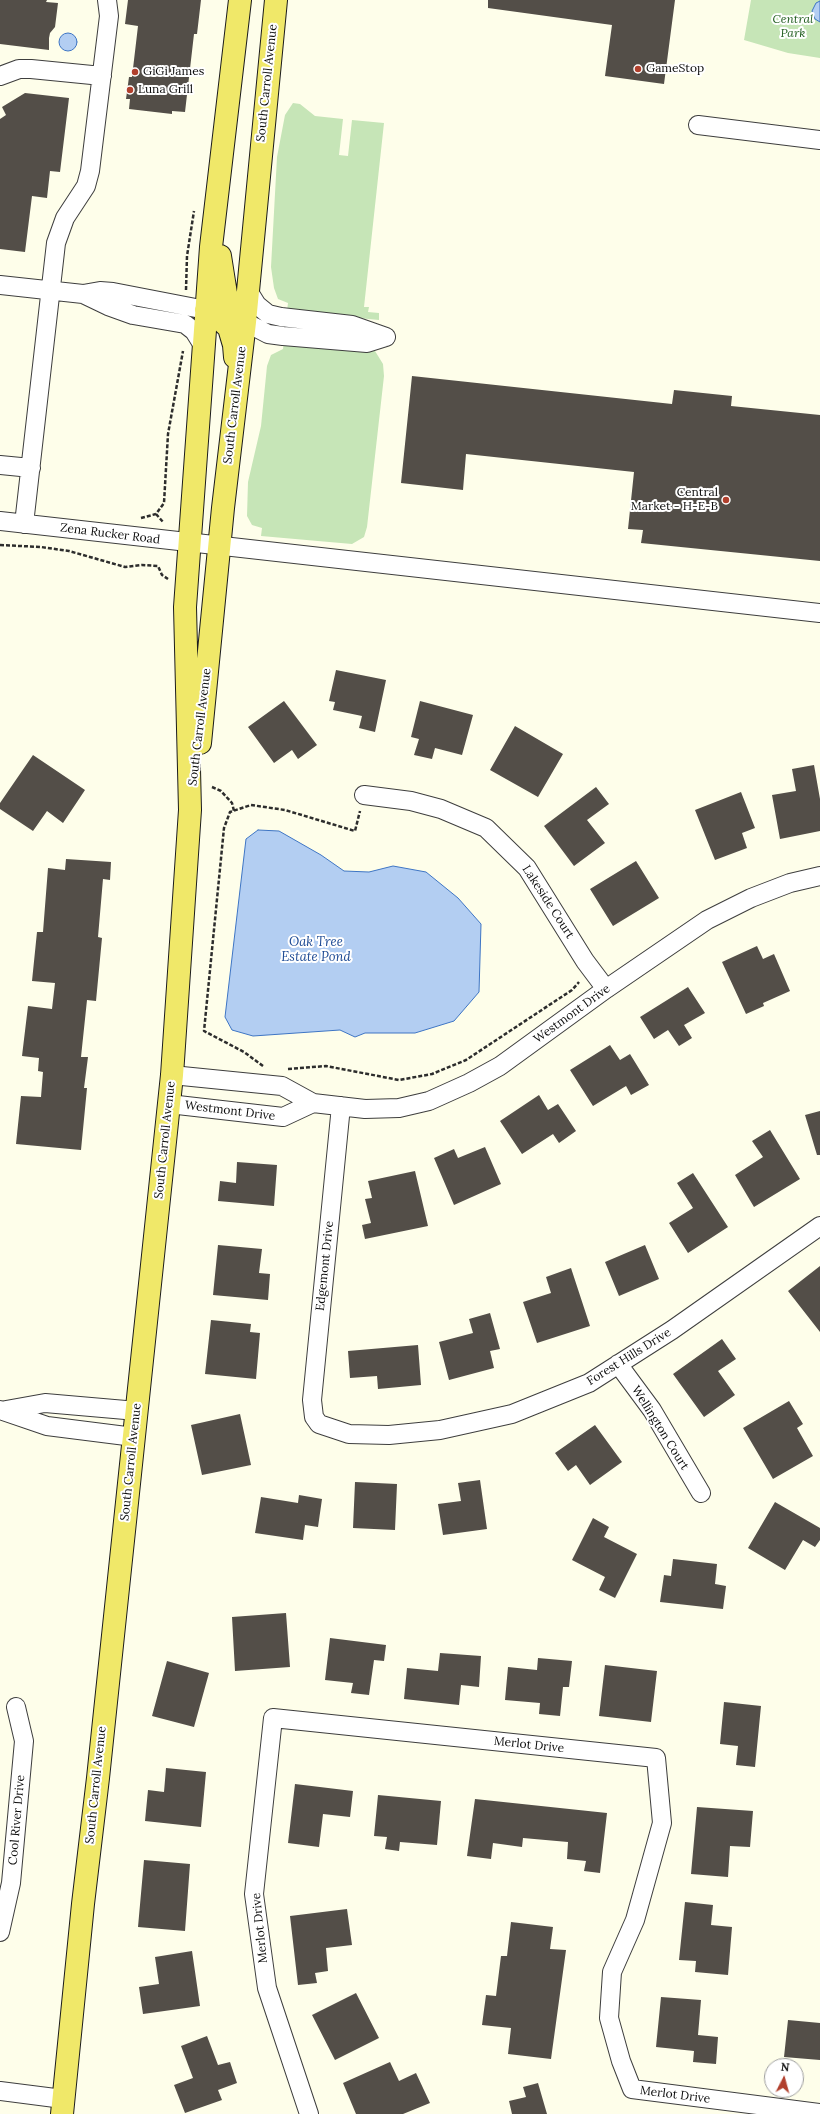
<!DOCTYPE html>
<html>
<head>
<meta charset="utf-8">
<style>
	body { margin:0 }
	#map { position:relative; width:820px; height:2114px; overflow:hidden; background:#fefeea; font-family:Lora,serif }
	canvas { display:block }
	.north { position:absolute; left:764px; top:2058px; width:40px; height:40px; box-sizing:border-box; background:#fff; border:1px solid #9d9d9d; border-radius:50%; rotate:6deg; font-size:11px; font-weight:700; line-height:16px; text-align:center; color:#0b0b0b }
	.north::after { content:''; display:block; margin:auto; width:14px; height:18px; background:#b1402d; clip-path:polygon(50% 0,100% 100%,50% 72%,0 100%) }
</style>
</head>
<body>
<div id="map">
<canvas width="820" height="2114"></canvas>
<div class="north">N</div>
</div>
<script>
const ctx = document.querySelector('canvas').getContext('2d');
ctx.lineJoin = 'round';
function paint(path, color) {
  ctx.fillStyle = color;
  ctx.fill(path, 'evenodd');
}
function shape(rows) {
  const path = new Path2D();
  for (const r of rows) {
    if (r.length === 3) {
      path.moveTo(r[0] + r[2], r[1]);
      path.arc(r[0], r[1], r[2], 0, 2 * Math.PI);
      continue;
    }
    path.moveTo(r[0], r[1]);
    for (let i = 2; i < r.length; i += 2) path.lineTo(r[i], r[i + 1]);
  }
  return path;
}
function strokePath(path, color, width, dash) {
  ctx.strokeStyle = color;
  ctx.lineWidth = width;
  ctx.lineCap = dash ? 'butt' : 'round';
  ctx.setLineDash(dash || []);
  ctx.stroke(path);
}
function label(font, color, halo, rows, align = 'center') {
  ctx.font = font + ' Lora,serif';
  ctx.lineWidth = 4;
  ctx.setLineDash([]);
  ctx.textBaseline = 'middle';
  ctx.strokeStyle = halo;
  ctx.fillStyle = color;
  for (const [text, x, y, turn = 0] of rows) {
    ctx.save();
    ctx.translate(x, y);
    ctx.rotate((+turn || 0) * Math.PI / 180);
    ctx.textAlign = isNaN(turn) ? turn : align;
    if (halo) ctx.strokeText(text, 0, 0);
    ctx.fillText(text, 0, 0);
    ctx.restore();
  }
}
paint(shape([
	[751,0,820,0,820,58,788,53,744,40],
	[293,103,300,104,315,116,343,119,339,155,348,156,352,120,384,123,364,307,369,307,368,312,379,313,379,320,287,311,288,303,278,299,274,288,271,267,277,157,285,115],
	[284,342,375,351,383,364,384,376,367,527,364,537,352,544,261,536,262,528,252,525,247,516,248,482,261,426,267,366,271,355,283,349]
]), '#c6e5b7');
const water = shape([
	[820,1,820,22,815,19,812,11,816,3,820,1],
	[68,42,9],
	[258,830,279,831,321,855,344,871,369,872,393,866,426,872,458,898,481,924,479,992,454,1021,415,1033,365,1033,355,1037,340,1030,253,1036,232,1030,225,1017,246,839,258,830]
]);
paint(water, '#b3cef2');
strokePath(water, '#3e75c4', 1);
paint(shape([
	[0,0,47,0,46,2,58,3,55,27,50,33,49,38,49,50,0,44],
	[128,0,201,0,197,34,194,34,185,112,172,111,172,114,129,109,130,99,126,99,129,77,132,77,138,26,125,24],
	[488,0,675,0,664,84,605,76,612,25,488,8],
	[25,93,69,98,60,172,50,171,47,198,32,196,25,252,0,249,0,119,6,115,2,107],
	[412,376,672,404,674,390,732,396,731,406,820,415,820,561,641,543,643,530,628,529,634,472,466,454,463,490,401,483],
	[336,670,386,680,375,732,359,728,362,716,333,710,335,702,329,701],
	[284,701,317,745,298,759,292,750,274,763,248,727],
	[420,701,473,715,462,755,435,748,432,759,414,755,419,739,411,737],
	[515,726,563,754,538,797,490,770],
	[33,755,85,790,63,823,47,811,33,831,0,809,0,803],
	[814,765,820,799,820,831,780,839,772,795,796,791,792,769],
	[596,787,609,804,587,820,605,843,574,866,544,826],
	[741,792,755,828,742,833,747,848,715,860,695,810],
	[66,859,111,862,110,880,103,879,98,937,102,938,96,1001,87,1000,81,1057,88,1057,84,1088,87,1088,81,1150,16,1144,21,1096,41,1097,43,1072,38,1071,39,1058,22,1056,28,1006,52,1009,55,983,32,981,37,932,43,932,48,868,65,870],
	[636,861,659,898,613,926,590,889],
	[757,946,763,959,774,954,790,991,763,1003,764,1006,746,1014,722,962],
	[688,987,705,1013,684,1025,692,1038,679,1046,668,1030,654,1039,640,1017],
	[610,1045,620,1060,630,1054,649,1085,631,1095,626,1086,593,1106,570,1070],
	[539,1095,548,1110,558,1104,576,1131,559,1143,553,1134,522,1154,500,1121],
	[820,1111,820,1155,817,1155,805,1115],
	[770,1130,800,1179,754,1207,735,1175,763,1157,752,1141],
	[485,1147,501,1184,454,1205,434,1158,454,1149,458,1158],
	[237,1162,277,1165,274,1206,218,1201,220,1181,236,1183],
	[415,1171,428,1226,365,1239,362,1225,371,1223,365,1199,372,1198,368,1181],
	[693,1173,728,1227,688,1253,669,1223,693,1208,677,1183],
	[218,1245,262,1249,259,1273,270,1274,268,1300,213,1295],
	[645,1245,659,1279,619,1296,605,1262],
	[820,1266,820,1332,788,1291],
	[571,1268,590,1326,537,1343,523,1302,551,1293,546,1277],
	[490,1313,500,1349,490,1351,494,1368,449,1380,439,1342,473,1333,469,1319],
	[211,1320,251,1324,250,1332,260,1333,256,1379,205,1374],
	[722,1339,736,1359,718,1371,735,1395,704,1417,673,1374],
	[418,1345,421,1385,378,1389,377,1376,350,1378,348,1351],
	[789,1401,803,1424,797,1428,813,1456,773,1479,743,1428],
	[240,1414,251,1465,202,1475,191,1425],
	[595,1425,622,1462,590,1485,576,1465,568,1471,555,1453],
	[480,1480,487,1529,443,1535,438,1504,461,1501,458,1483],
	[355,1482,397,1484,395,1530,353,1528],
	[299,1495,322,1499,318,1527,305,1525,303,1540,255,1533,261,1497,298,1503],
	[775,1502,820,1528,820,1540,815,1547,803,1540,785,1570,748,1548],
	[593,1518,609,1527,604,1537,637,1554,615,1598,599,1590,605,1577,572,1560],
	[673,1559,717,1564,715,1584,726,1586,723,1609,660,1602,664,1575,671,1576],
	[286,1613,290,1667,235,1671,232,1617],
	[330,1638,386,1645,384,1661,374,1660,369,1695,351,1693,353,1683,325,1680],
	[440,1653,481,1656,479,1687,461,1685,459,1705,404,1699,407,1668,438,1671],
	[538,1658,572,1661,569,1687,563,1687,560,1716,539,1714,540,1703,505,1700,508,1667,537,1670],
	[167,1661,209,1673,194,1727,152,1716],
	[605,1665,657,1671,651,1722,599,1716],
	[724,1702,761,1706,755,1767,736,1765,738,1746,720,1744],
	[166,1768,206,1772,201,1827,145,1821,148,1790,164,1792],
	[295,1784,353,1791,350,1817,323,1814,319,1847,288,1843],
	[378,1795,441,1801,437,1845,400,1842,399,1851,385,1849,387,1837,374,1836],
	[475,1799,607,1813,600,1873,584,1871,586,1861,567,1859,568,1842,523,1838,522,1847,493,1843,491,1859,467,1856],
	[697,1807,753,1811,750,1847,730,1846,728,1877,691,1874],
	[144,1860,190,1864,185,1931,138,1927],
	[685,1902,713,1905,711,1925,732,1927,728,1975,695,1972,696,1961,679,1960],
	[347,1909,352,1945,326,1948,328,1971,315,1973,317,1983,298,1985,290,1916],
	[511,1922,553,1927,550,1949,566,1950,551,2059,508,2054,511,2028,482,2025,486,1995,496,1996,501,1956,507,1956],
	[192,1951,200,2006,143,2014,139,1987,159,1984,155,1957],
	[356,1993,379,2038,335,2060,312,2015],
	[661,1997,701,2000,698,2035,718,2037,716,2064,693,2062,694,2051,656,2047],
	[788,2020,820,2023,820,2060,784,2057],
	[207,2036,218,2065,230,2062,237,2083,218,2090,222,2100,185,2113,174,2085,193,2078,181,2046],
	[390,2062,399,2081,416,2073,430,2103,403,2114,356,2114,343,2083],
	[538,2083,547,2114,512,2114,509,2101,526,2097,523,2087]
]), '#534e48');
const minor = shape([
	[0,76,19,69,31,69,102,76],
	[698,125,820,140],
	[0,285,83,294,100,291,113,292,206,310],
	[247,289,257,305,268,314,281,317,352,325,386,337],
	[83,294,108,306,133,315,185,324,194,331,204,347],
	[245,322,268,334,283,336,367,343,386,337],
	[0,465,31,468],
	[0,521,820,613],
	[24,524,56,243,65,218,86,186,90,171,109,16,107,0],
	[364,795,411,801,441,809,486,828,527,868,585,961,606,989],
	[172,1075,282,1086,313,1103,365,1109,399,1108,429,1101,469,1083,500,1066,606,989,707,920,751,898,790,883,820,876],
	[169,1104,283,1117,313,1103],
	[341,1106,312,1400,314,1417,319,1424,349,1434,389,1435,440,1430,512,1414,589,1383,672,1330,820,1226],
	[618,1364,652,1410,701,1493],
	[0,1410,47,1426,134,1437],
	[6,1410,45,1403,137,1411],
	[0,1932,11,1883,24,1741,16,1707],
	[0,2091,63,2099],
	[309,2114,267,1988,254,1894,273,1718,656,1758,662,1823,635,1920,612,1972,609,2018,621,2061,632,2089,820,2113]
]);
const major = shape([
	[220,256,226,294,232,308,245,322],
	[206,310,215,314,229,328,234,345,235,357],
	[200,743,223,508,245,322,276,0],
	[62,2114,83,1904,98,1778,172,1075,190,810,185,607,211,247,240,0]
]);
strokePath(minor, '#3e3e3e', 20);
strokePath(major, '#1c1c1c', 24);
strokePath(shape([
	[186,290,187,256,194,211],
	[156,514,163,522],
	[141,518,156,514,164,503,168,434,183,351],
	[0,545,41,547,69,551,125,567,142,565,158,566,162,575,168,579],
	[212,787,221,791,232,803,234,811],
	[263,1066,244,1052,204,1031,224,828,230,812,251,805,285,810,355,831,360,811],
	[288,1069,326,1066,399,1080,432,1074,466,1060,572,990,579,982]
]), '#2d2d2d', 2.5, [4, 2]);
strokePath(minor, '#fff', 18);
strokePath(major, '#f0e869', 22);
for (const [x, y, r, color] of [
	[638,69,4,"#b1402d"],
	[135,72,4,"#b1402d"],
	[130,90,4,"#b1402d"],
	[726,500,4,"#b1402d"]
]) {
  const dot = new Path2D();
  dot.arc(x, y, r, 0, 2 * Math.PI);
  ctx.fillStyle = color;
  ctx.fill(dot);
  strokePath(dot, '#fff', 1.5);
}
label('italic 12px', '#225e20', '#fff', [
	["Central",793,20],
	["Park",793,34]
]);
label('12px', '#0b0b0b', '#fff', [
	["GameStop",646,69],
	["GiGi James",143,72],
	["Luna Grill",138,90],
	["Central",718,493,"right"],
	["Market - H-E-B",718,507,"right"]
], 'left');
label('12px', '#0b0b0b', '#fff', [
	["South Carroll Avenue",267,83,-84],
	["South Carroll Avenue",235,405,-83],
	["Zena Rucker Road",110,534,7],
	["South Carroll Avenue",200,727,-83],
	["Lakeside Court",548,902,57],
	["Westmont Drive",572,1014,-36],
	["Westmont Drive",230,1111,7],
	["South Carroll Avenue",165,1140,-84],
	["Edgemont Drive",325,1266,-84],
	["Forest Hills Drive",629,1357,-32],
	["Wellington Court",660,1428,58],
	["South Carroll Avenue",131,1462,-84],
	["Merlot Drive",529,1745,6],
	["South Carroll Avenue",96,1785,-84],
	["Cool River Drive",17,1820,-85],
	["Merlot Drive",260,1928,-96],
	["Merlot Drive",675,2095,7]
]);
label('italic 13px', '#1d4a94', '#fff', [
	["Oak Tree",316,942],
	["Estate Pond",316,957]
]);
</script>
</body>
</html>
